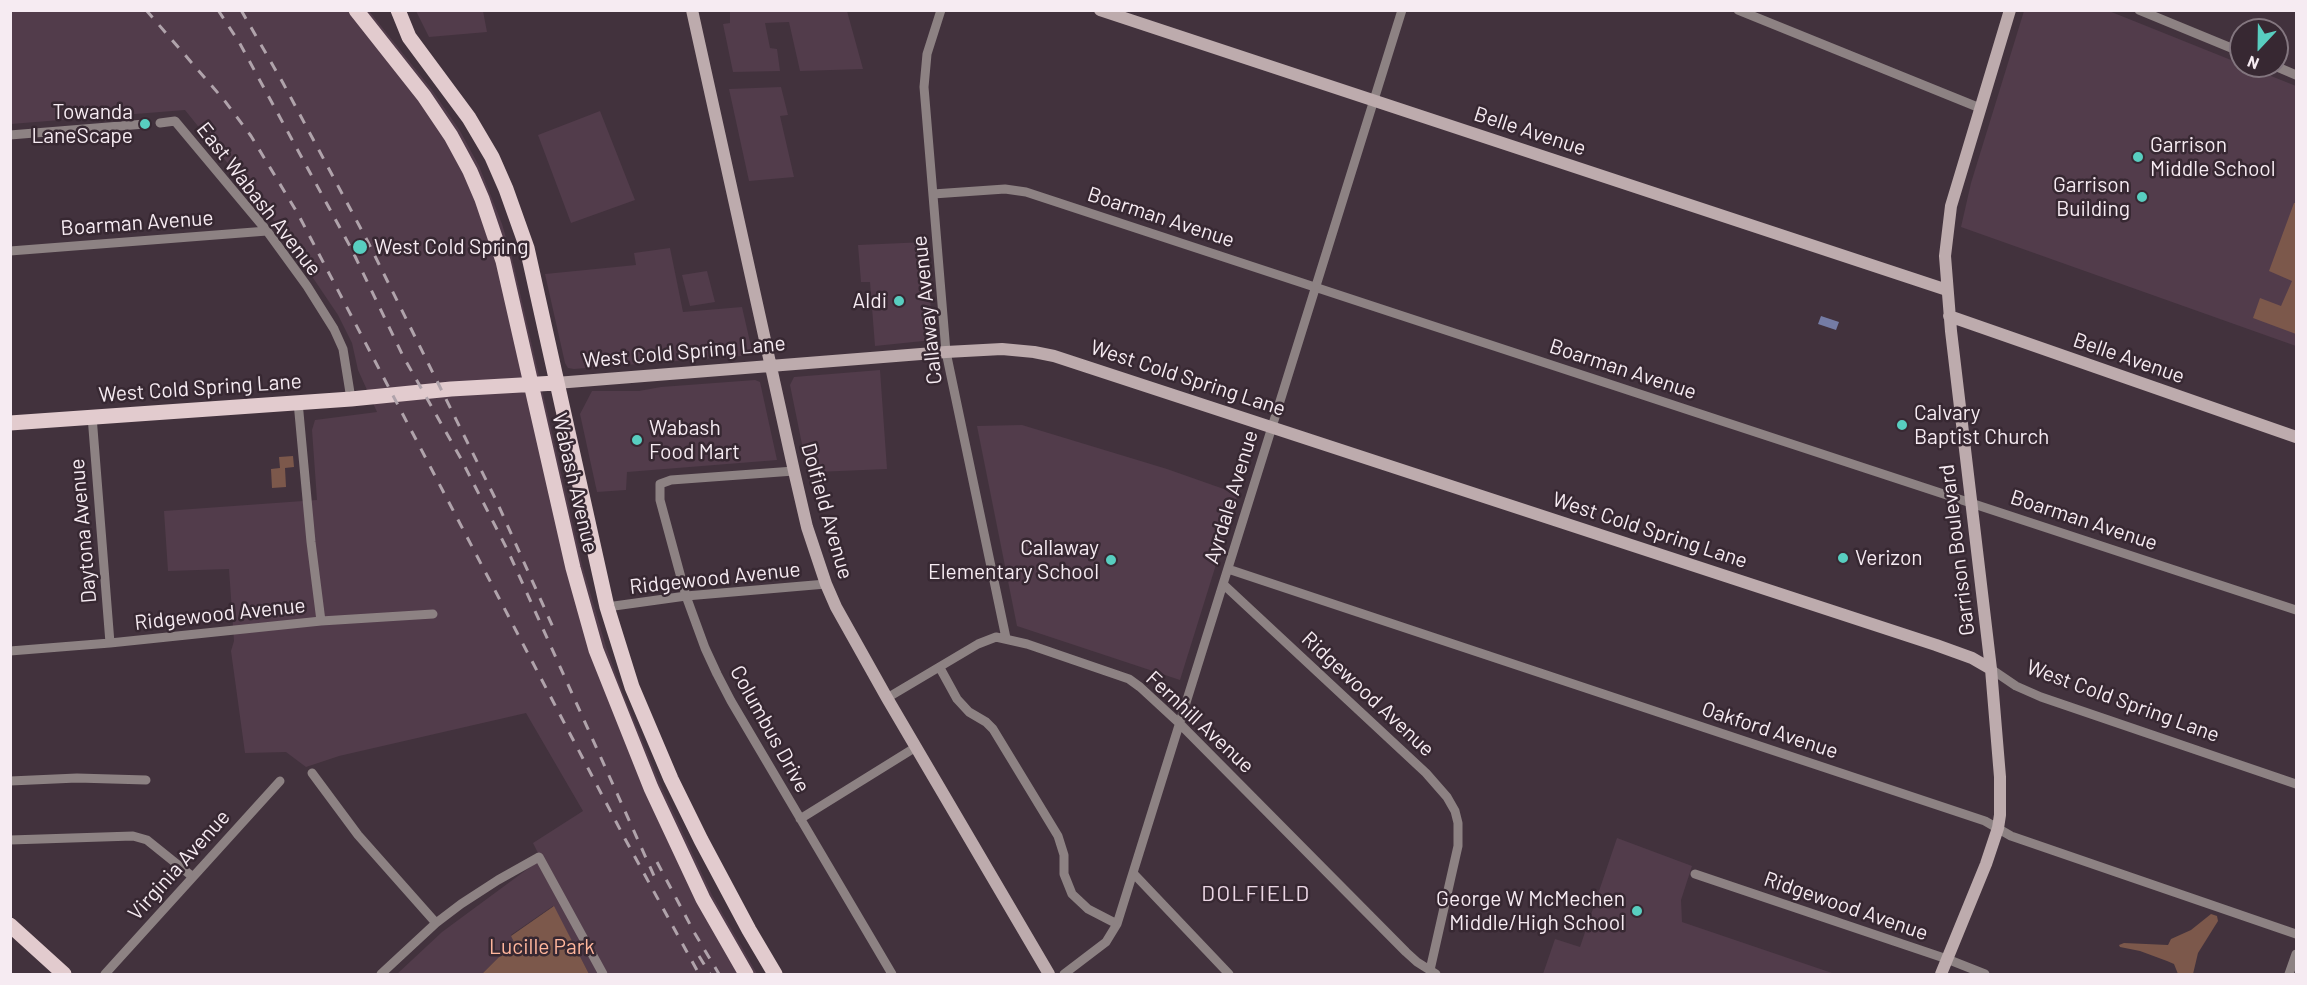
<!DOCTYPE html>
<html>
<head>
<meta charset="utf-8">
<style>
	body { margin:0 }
	#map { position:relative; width:2307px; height:985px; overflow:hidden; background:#42323d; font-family:Barlow,sans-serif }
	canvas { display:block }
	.frame { position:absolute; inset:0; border:12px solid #f6ebf2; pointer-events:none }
	.north { position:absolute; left:2229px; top:18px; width:60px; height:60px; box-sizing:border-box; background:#372832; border:2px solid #83767f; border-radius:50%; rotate:202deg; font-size:16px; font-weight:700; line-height:24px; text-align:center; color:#f6ebf2 }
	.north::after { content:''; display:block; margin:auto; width:21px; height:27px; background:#58cec0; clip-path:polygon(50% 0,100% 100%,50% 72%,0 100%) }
</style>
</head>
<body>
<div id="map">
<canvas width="2307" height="985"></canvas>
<div class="frame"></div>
<div class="north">N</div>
</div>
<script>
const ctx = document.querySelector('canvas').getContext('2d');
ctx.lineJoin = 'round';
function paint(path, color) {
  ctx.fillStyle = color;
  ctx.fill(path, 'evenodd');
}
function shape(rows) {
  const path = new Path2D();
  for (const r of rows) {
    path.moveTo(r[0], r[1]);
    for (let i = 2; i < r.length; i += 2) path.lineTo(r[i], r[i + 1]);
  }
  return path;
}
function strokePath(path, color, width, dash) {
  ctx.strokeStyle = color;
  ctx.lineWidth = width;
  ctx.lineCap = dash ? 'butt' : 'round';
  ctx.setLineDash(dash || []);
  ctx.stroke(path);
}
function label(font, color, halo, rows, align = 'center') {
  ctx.font = font + ' Barlow,sans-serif';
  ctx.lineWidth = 5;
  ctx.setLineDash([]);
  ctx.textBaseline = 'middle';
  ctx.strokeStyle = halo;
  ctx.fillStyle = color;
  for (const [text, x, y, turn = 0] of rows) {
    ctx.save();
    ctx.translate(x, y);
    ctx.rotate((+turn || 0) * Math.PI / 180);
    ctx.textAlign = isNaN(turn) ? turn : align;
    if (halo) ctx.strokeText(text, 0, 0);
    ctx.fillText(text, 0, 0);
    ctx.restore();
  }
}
paint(shape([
	[10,11,369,11,432,90,460,131,479,166,502,224,512,258,582,565,606,647,622,691,660,784,712,895,757,974,589,974,553,906,511,935,514,942,482,974,397,974,442,932,541,859,533,843,583,811,526,713,339,756,306,767,286,752,245,753,231,651,234,641,229,569,168,571,164,511,317,500,312,430,315,420,377,412,358,370,352,343,338,315,278,226,185,110,11,124],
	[416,11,483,11,487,32,429,37],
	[730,11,847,11,863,69,800,71,789,22,765,23,770,48,777,49,780,71,733,72,723,24,730,23],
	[2024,11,2109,11,2241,64,2241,66,2246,66,2296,86,2296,346,1961,227,1971,183],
	[781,87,788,115,780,116,794,177,749,181,729,89],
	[600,111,635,200,571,223,538,135],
	[926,242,933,340,875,346,870,282,861,282,858,245],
	[670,248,683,312,742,307,753,355,574,369,568,368,565,363,545,274,636,265,634,253],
	[707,271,715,302,690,306,682,275],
	[880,370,887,469,816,472,807,469,790,385,794,377],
	[755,380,760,382,777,460,627,472,626,490,597,492,580,414,592,391,639,391,661,387],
	[1022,425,1167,469,1238,494,1180,680,1017,626,977,426],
	[1617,838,1692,866,1681,900,1682,922,1835,974,1543,974,1555,939,1580,947]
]), '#523c4b');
paint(shape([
	[2294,203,2296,203,2296,334,2253,318,2260,298,2281,306,2292,281,2269,271],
	[293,456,294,467,285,468,286,487,272,488,271,469,280,468,279,457],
	[554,906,589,974,482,974,514,942,511,936],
	[2211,914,2217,916,2218,921,2198,953,2193,974,2178,974,2174,964,2167,961,2140,951,2120,947,2119,945,2124,943,2168,945,2171,939,2191,930]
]), '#7c584b');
paint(shape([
	[1821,316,1839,322,1836,330,1818,324]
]), '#757ca5');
strokePath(shape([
	[941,10,927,54,924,87,946,352,1006,638],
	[1738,10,1980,108],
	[2139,10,2241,52],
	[2275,66,2296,75],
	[160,123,175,121,267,231,307,286,334,329,343,349,351,399],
	[10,135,145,124],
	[933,194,1005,189,1026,192,2296,610],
	[10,251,267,231],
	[298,402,311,542,321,621],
	[92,416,110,643],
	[794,471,671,480,660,484,660,500,686,596,705,648,717,674,731,701,892,974],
	[1228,569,1985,821,2011,836,2296,934],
	[1223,584,1426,773,1447,797,1455,811,1458,823,1458,846,1430,970],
	[607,607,686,596,826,584],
	[10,651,110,643,321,621,433,614],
	[940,668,957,699,969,712,986,722,993,729,1058,836,1064,855,1064,874,1072,894,1088,909,1117,924],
	[1991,669,2016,686,2041,697,2296,784],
	[887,698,978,644,996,637,1027,644,1129,679,1140,687,1179,723,1406,952,1417,962,1436,974],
	[312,773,358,835,436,923],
	[10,781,77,778,146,780],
	[800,819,916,747],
	[10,840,133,836,147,840,193,877],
	[1133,873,1229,974],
	[1695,874,1947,959,1985,974],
	[105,974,280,781],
	[381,974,436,923,461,904,498,880,539,857,603,974],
	[1064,974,1106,942,1117,924,1402,10],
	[2289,974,2296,954]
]), '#8d8283', 9);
strokePath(shape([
	[692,10,794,471,807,527,826,584,836,607,887,698,1049,974],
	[1100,10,1947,290],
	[1949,316,2296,437],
	[556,383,946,352,1002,349,1034,352,1054,356,1936,645,1972,658,1991,669],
	[1941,974,1986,864,1998,828,2000,815,2000,777,1991,669,1951,331,1945,256,1951,206,2010,10]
]), '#bdabad', 12);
strokePath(shape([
	[356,10,424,96,451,136,470,171,482,199,503,261,573,568,596,650,651,788,703,899,746,974],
	[398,10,409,37,469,118,492,157,506,189,527,248,607,607,632,687,671,779,701,840,749,930,775,974],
	[10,423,351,399,451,389,556,383],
	[10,925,64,974]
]), '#e2cbce', 15);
strokePath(shape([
	[146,10,224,100,251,136,298,214,624,837,699,974],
	[218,10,239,42,352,250,403,356,460,457,508,551,655,878],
	[241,10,283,83,368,242,497,502,556,634],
	[657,862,694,932,719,974],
	[699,956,710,974]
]), '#b0a3ab', 3, [10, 10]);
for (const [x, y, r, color] of [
	[145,124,6,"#58cec0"],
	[2138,157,6,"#58cec0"],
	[2142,197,6,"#58cec0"],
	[360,247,8,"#58cec0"],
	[899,301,6,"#58cec0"],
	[1902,425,6,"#58cec0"],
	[637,440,6,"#58cec0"],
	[1843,558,6,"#58cec0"],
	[1111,560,6,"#58cec0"],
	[1637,911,6,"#58cec0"]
]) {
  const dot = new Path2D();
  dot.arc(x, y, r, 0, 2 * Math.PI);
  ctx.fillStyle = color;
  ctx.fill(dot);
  strokePath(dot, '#372832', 2);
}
label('21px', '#f6ebf2', '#372832', [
	["Towanda",133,112],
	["LaneScape",133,136],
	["Garrison",2150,145,"left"],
	["Middle School",2150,169,"left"],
	["Garrison",2130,185],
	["Building",2130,209],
	["West Cold Spring",374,247,"left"],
	["Aldi",887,301],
	["Calvary",1914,413,"left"],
	["Baptist Church",1914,437,"left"],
	["Wabash",649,428,"left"],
	["Food Mart",649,452,"left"],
	["Callaway",1099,548],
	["Elementary School",1099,572],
	["Verizon",1855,558,"left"],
	["George W McMechen",1625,899],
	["Middle/High School",1625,923]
], 'right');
label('21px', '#f6ebf2', '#372832', [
	["Belle Avenue",1530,131,18],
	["East Wabash Avenue",259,199,52],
	["Boarman Avenue",1161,217,18],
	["Boarman Avenue",137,223,-4],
	["Callaway Avenue",927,310,-96],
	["West Cold Spring Lane",684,352,-5],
	["Belle Avenue",2129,358,19],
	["Boarman Avenue",1623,369,18],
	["West Cold Spring Lane",1188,378,18],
	["West Cold Spring Lane",200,388,-4],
	["Wabash Avenue",575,483,77],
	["Ayrdale Avenue",1231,497,-73],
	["Dolfield Avenue",827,511,74],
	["Boarman Avenue",2084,520,18],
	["West Cold Spring Lane",1650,530,18],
	["Daytona Avenue",83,531,-95],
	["Garrison Boulevard",1957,550,-97],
	["Ridgewood Avenue",715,578,-6],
	["Ridgewood Avenue",220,614,-6],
	["Ridgewood Avenue",1368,694,43],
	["West Cold Spring Lane",2123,701,20],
	["Fernhill Avenue",1200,722,43],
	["Columbus Drive",770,729,61],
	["Oakford Avenue",1770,730,18],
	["Virginia Avenue",179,865,-48],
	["Ridgewood Avenue",1846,906,19]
]);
label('21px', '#ffb69c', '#372832', [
	["Lucille Park",542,947]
]);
ctx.letterSpacing = '1.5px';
label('22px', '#ecd7e5', '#372832', [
	["DOLFIELD",1256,894]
]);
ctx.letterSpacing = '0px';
</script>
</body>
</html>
